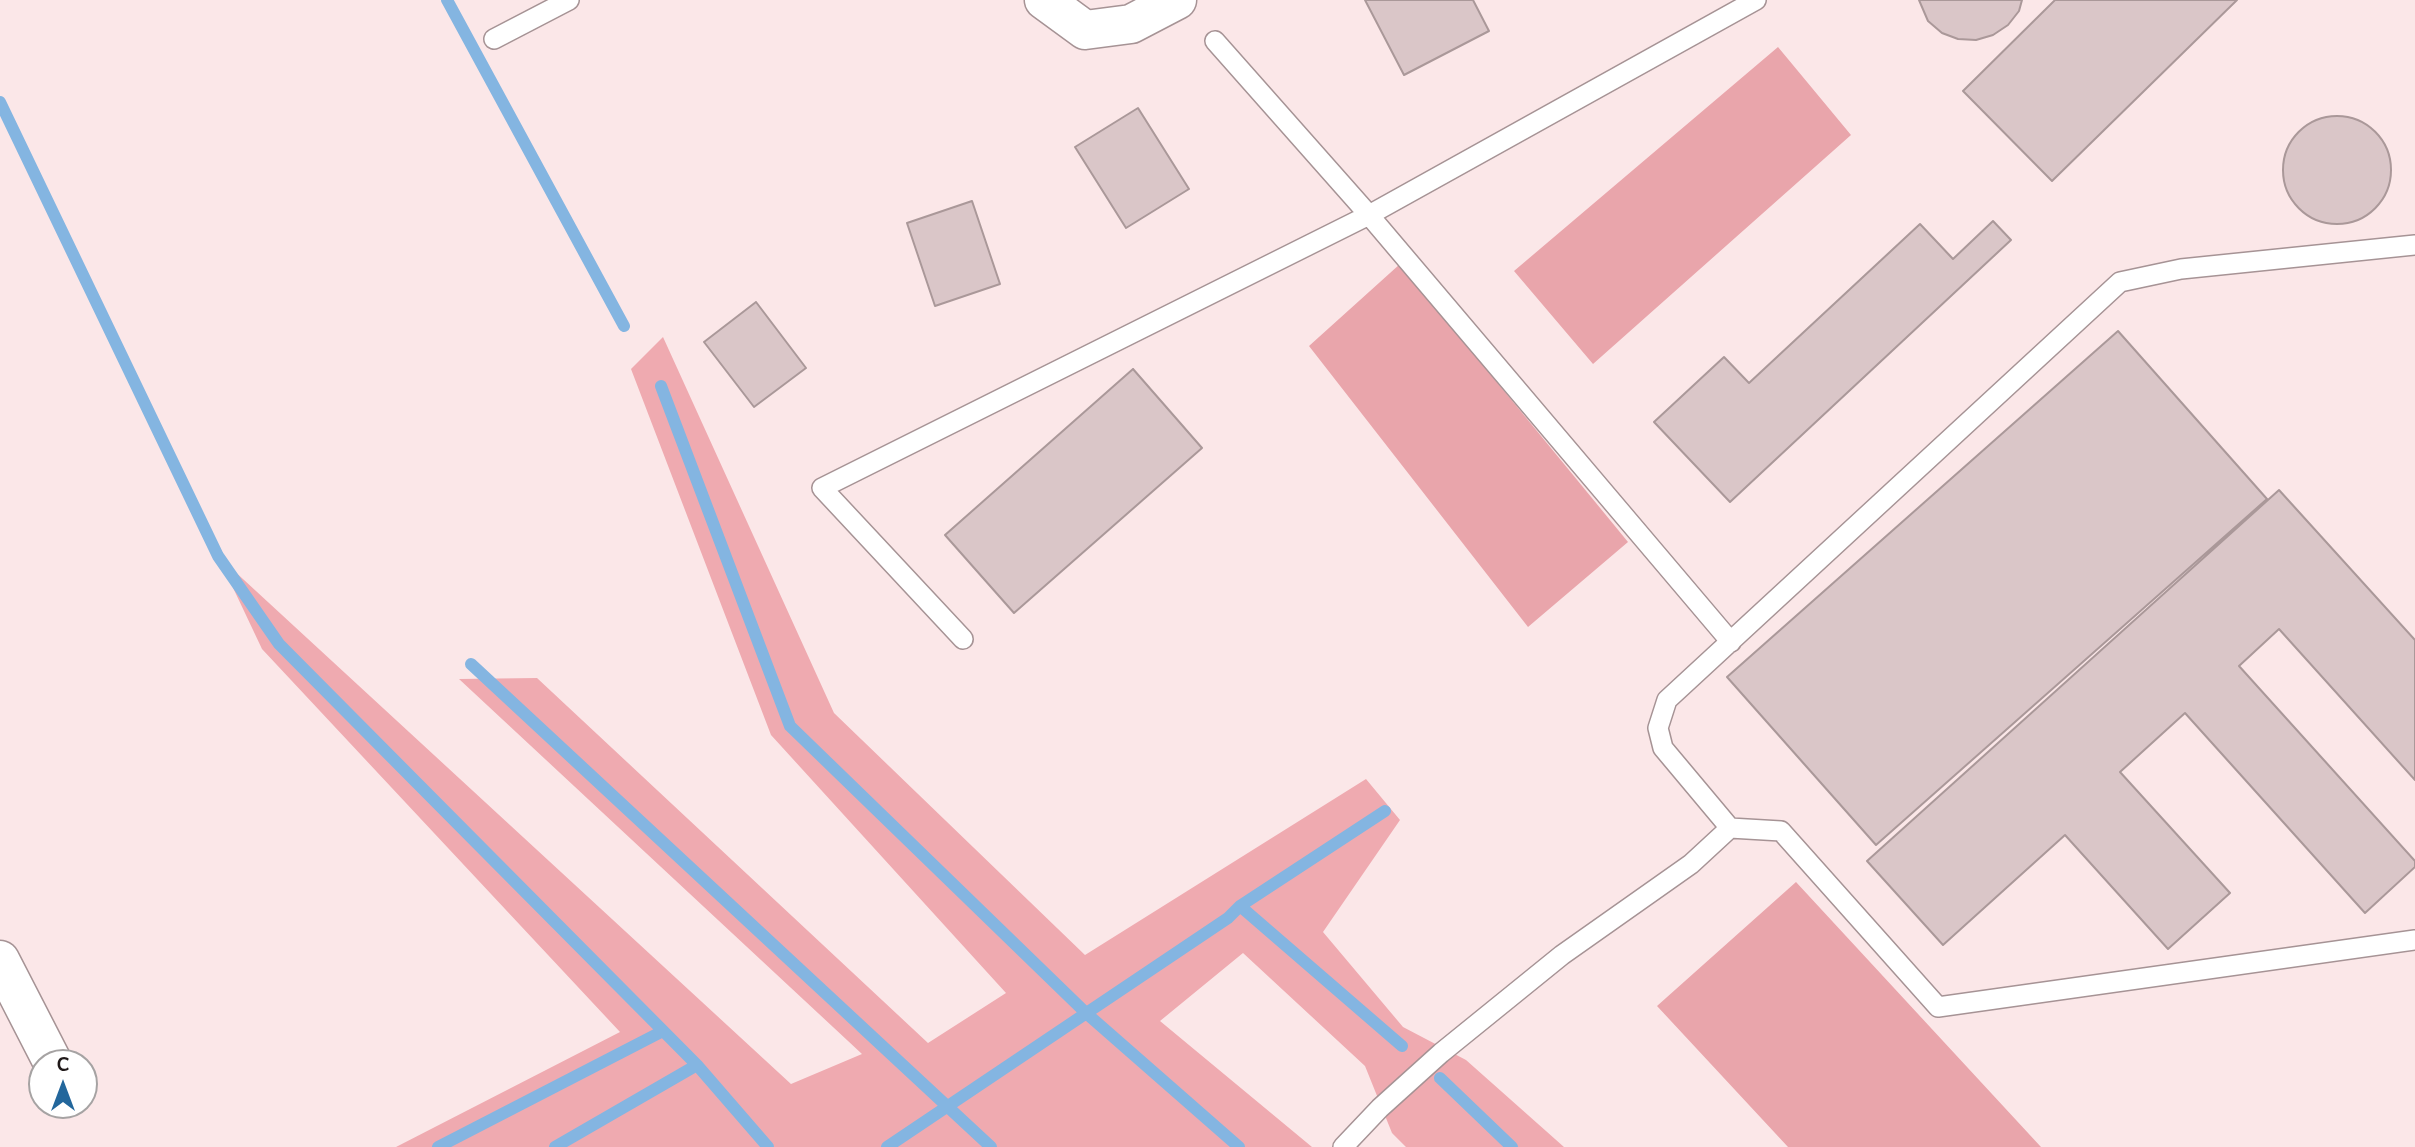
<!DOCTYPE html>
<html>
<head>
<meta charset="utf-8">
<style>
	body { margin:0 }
	#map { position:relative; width:2415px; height:1147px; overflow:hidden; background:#fbe7e8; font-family:"Nunito Sans",sans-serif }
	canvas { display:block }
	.north { position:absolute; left:28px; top:1049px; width:70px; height:70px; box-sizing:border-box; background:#fff; border:2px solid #a6a3a3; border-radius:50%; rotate:0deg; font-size:19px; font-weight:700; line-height:28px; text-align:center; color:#201919 }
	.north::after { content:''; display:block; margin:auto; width:24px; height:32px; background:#23679c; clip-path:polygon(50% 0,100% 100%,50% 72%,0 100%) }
</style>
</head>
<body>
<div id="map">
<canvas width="2415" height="1147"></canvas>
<div class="north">С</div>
</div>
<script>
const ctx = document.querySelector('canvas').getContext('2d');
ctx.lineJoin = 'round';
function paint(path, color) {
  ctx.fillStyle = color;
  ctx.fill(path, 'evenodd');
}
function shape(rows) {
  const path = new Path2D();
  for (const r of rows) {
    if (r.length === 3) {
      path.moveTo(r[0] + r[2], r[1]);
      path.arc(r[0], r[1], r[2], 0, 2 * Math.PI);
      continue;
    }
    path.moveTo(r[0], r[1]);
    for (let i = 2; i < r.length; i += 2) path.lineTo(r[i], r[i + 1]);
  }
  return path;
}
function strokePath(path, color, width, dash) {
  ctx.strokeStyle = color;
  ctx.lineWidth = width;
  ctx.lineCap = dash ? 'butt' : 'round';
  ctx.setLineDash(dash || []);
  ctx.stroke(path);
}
paint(shape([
	[1778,47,1851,135,1593,364,1514,271],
	[1400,264,1628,542,1528,627,1309,346],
	[1796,882,2041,1147,1788,1147,1657,1006]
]), '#e9a5ab');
paint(shape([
	[663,337,834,713,1085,955,1366,779,1400,820,1323,932,1403,1027,1466,1060,1564,1147,1406,1147,1392,1133,1365,1066,1243,953,1160,1021,1312,1147,396,1147,620,1032,262,649,218,556,791,1084,862,1054,459,679,537,678,928,1043,1006,993,771,735,631,369]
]), '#efaab0');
strokePath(shape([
	[447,0,624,326],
	[0,102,218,556,279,644,697,1065],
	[661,386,790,726,1086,1013,1239,1147],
	[471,664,991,1147],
	[1240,906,1402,1046],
	[1440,1078,1512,1147],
	[438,1147,663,1031],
	[555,1147,697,1065,768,1147],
	[887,1147,1228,918,1240,906,1385,811]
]), '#84b5e1', 12);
const building = shape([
	[1365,0,1473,0,1489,31,1404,75,1365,0],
	[1919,0,2022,0,2019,11,2008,25,1993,35,1976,40,1958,39,1942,33,1928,21,1919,0],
	[2055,0,2237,0,2052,181,1963,91,2055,0],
	[1138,108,1189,189,1126,228,1075,147,1138,108],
	[2337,170,54],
	[972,201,1000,284,935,306,907,223,972,201],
	[1993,221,2011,240,1730,502,1654,422,1724,357,1749,383,1920,224,1953,259,1993,221],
	[756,302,806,368,754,407,704,342,756,302],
	[2118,331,2267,499,1876,845,1727,677,2118,331],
	[1133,369,1202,448,1014,613,945,535,1133,369],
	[2279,490,2415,640,2415,780,2279,629,2239,666,2415,861,2415,867,2365,913,2185,713,2120,772,2230,893,2168,949,2065,835,1943,945,1867,861,2279,490]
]);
paint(building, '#dac6c8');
strokePath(building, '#aa9899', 2);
const lane = shape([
	[494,39,569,0],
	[1215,41,1369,215,1731,642],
	[963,639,822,488,1369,215,1756,0],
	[1730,828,1663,748,1658,728,1667,700,2120,282,2181,269,2415,245],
	[1343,1147,1380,1108,1441,1053,1562,955,1691,864,1730,828,1781,831,1938,1007,2415,940]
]);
const street = shape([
	[1044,0,1085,30,1131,24,1177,0],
	[0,960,53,1063]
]);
strokePath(lane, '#a69395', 22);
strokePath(street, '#a69395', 41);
strokePath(lane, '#fff', 19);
strokePath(street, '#fff', 38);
</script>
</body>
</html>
